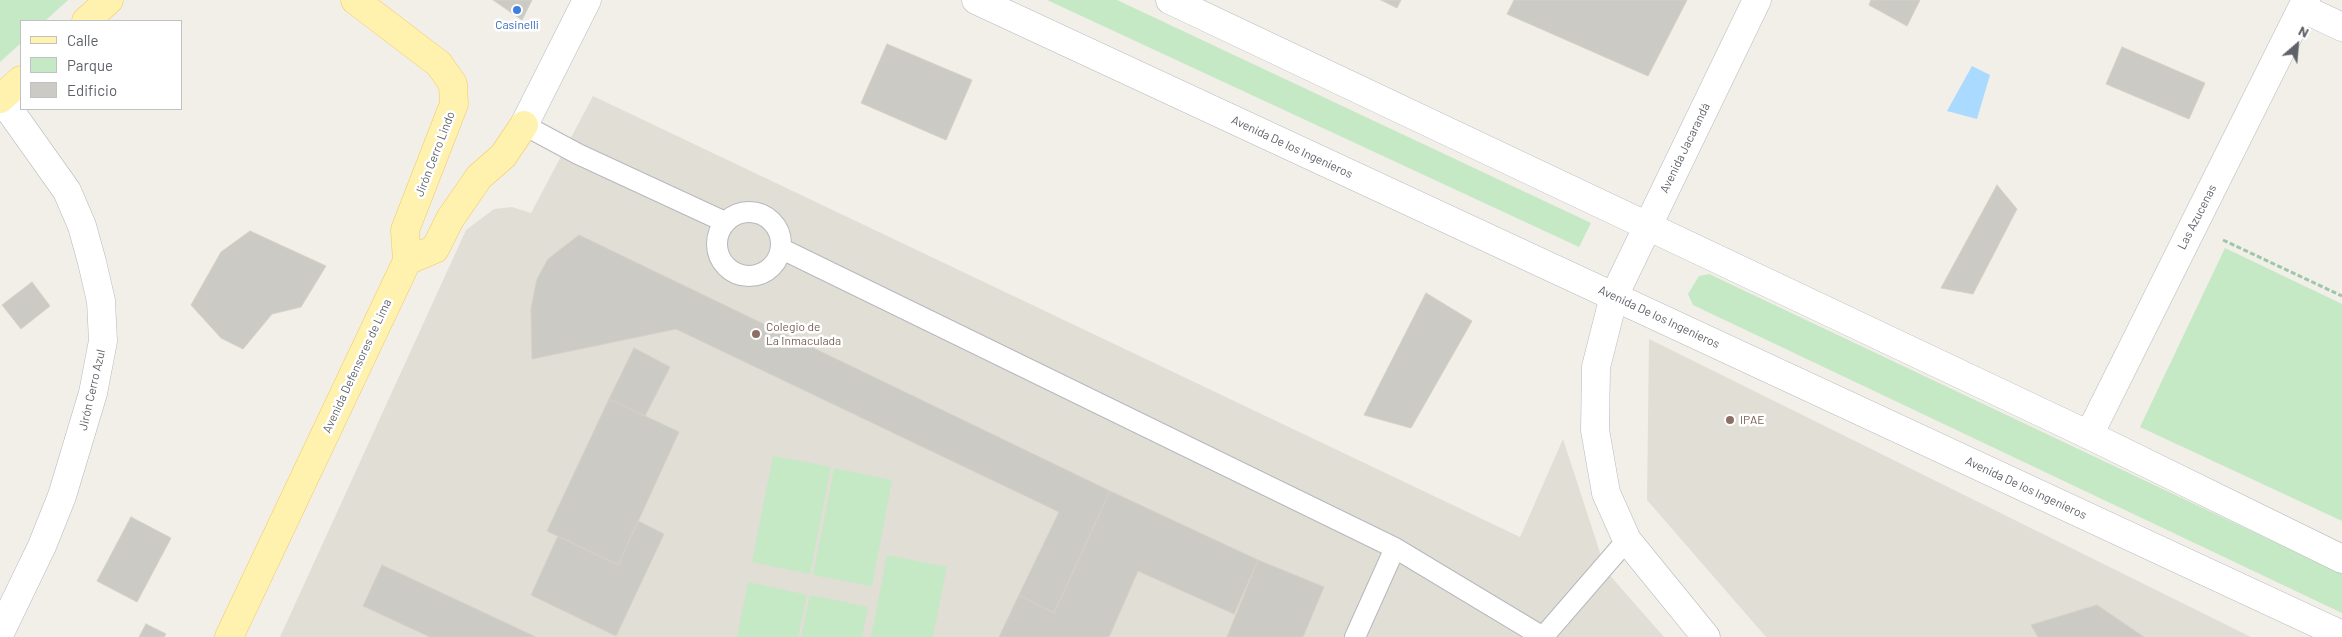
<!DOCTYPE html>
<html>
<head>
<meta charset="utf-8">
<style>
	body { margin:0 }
	#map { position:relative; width:2342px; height:637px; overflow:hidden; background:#f1efe8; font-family:Barlow,sans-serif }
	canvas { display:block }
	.legend { position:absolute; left:20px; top:20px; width:162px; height:90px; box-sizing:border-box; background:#fff; border:1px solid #bfc1c3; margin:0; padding:6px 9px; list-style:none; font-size:15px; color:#5f6368 }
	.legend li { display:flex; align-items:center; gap:10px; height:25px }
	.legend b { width:25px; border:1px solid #bfc1c3 }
	.north { position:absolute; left:2272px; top:20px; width:50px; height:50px; -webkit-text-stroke:4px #fff; paint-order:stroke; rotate:27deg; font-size:14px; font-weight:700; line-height:20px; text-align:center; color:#5f6368 }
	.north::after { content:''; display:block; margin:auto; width:18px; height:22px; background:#5f6368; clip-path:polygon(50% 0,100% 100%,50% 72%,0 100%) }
</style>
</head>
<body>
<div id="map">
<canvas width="2342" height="637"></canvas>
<ul class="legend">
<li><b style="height:6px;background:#fff2af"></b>Calle</li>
<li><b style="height:14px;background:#c5e8c5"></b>Parque</li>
<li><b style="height:14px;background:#cccac5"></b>Edificio</li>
</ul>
<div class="north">N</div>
</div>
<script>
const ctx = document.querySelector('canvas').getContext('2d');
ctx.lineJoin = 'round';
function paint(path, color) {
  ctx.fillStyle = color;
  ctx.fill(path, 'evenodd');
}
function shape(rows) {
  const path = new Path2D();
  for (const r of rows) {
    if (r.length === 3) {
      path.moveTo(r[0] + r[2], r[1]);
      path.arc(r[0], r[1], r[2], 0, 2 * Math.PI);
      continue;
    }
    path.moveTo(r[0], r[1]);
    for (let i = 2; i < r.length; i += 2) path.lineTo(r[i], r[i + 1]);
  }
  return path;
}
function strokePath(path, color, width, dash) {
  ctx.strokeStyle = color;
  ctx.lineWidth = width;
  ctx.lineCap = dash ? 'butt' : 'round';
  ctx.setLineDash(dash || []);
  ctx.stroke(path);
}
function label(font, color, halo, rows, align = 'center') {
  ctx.font = font + ' Barlow,sans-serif';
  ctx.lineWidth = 5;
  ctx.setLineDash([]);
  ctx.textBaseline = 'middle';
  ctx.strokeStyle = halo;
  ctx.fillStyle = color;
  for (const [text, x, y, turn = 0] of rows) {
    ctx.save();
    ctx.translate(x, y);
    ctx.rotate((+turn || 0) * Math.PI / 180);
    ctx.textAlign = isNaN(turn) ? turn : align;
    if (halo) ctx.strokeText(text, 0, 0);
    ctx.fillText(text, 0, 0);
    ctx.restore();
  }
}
paint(shape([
	[593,96,1520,537,1563,439,1606,571,1664,637,280,637,466,230,494,209,512,207,531,213],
	[1649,339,2251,637,1766,637,1647,500]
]), '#e1ded6');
paint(shape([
	[0,0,68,0,45,21,21,21,21,43,0,62],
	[1047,0,1117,0,1591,223,1579,247],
	[2225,248,2342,304,2342,521,2140,427],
	[1709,274,2342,574,2342,613,1693,305,1688,294,1699,276],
	[773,456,831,467,810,574,752,562],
	[834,468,892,480,872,586,813,575],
	[887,555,947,567,933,637,871,637],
	[748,582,807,595,798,637,737,637],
	[810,595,868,607,862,637,801,637]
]), '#c5e8c5');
paint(shape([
	[1972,66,1990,75,1977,119,1947,111]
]), '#aadaff');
const building = shape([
	[493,0,532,0,522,20,493,0],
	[1381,0,1401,0,1397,8,1381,0],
	[1514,0,1687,0,1648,76,1507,14,1514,0],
	[1871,0,1920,0,1907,26,1869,5,1871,0],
	[887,44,972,80,946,140,861,103,887,44],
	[2122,47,2205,83,2189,119,2106,84,2122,47],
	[1997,185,2017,209,1973,294,1941,288,1997,185],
	[250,231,326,266,301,307,272,314,243,349,221,338,191,305,221,252,250,231],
	[579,235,1110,491,1054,613,1019,595,1059,512,676,329,532,359,531,308,537,279,548,259,579,235],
	[32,282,50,306,21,329,2,305,32,282],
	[1426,293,1472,321,1411,428,1364,415,1426,293],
	[634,348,670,367,645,416,609,399,634,348],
	[609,399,679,432,618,565,547,531,609,399],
	[1110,491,1258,560,1234,614,1138,571,1109,637,999,637,1019,595,1054,613,1110,491],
	[131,517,171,538,137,602,97,581,131,517],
	[638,521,664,534,616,636,531,595,558,536,618,565,638,521],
	[1258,560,1324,587,1303,637,1227,637,1258,560],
	[382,565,536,637,430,637,363,606,382,565],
	[2097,605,2144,637,2038,637,2031,625,2097,605],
	[146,624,166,634,164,637,139,637,146,624]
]);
paint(building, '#cccac5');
strokePath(building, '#d6d1c6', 1);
const service = shape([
	[524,125,578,154,725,222],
	[749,244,32],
	[782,249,1395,548,1543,637],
	[1355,637,1395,548],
	[1543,637,1627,540]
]);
const minor = shape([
	[2302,8,2342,27],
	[2089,435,2306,0],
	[0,633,42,546,62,496,93,393,103,341,101,301,92,262,82,226,67,191,1,98],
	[1706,637,1627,540,1606,493,1595,430,1596,367,1614,296,1757,0]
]);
const tertiary = shape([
	[976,0,2342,635],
	[1170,0,2089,435,2342,559]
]);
const secondary = shape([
	[524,125,587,0]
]);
const primary = shape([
	[355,0,439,64,453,84,454,104,405,230,407,261],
	[86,21,109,0],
	[0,99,21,80],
	[229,637,407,261,435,249,450,219,479,177,503,156,524,125]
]);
strokePath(service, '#b5b8bc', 22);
strokePath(minor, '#b5b8bc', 29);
strokePath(tertiary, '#b5b8bc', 29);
strokePath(secondary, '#b6babf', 29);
strokePath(primary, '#f2c960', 29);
strokePath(shape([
	[2223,240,2342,296]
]), '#9cc7a9', 3, [5, 2.5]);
strokePath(service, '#fff', 20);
strokePath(minor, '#fff', 28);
strokePath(tertiary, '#fff', 28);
strokePath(secondary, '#fff', 28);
strokePath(primary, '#fff2af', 28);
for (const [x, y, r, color] of [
	[517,10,5,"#3f7fe0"],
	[756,334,5,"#8d6e63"],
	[1730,420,5,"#8d6e63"]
]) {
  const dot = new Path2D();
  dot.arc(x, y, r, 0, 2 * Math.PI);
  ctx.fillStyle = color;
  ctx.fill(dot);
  strokePath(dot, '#fff', 2);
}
label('12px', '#366cbe', '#fff', [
	["Casinelli",517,25]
]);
label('12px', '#5f6368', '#fff', [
	["Avenida De los Ingenieros",1292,147,25],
	["Avenida Jacarandá",1685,148,-64],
	["Jirón Cerro Lindo",435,154,-69],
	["Las Azucenas",2197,217,-63],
	["Avenida De los Ingenieros",1659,317,25],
	["Avenida Defensores de Lima",357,366,-65],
	["Jirón Cerro Azul",92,390,-77],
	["Avenida De los Ingenieros",2026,488,25]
]);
label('12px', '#785e54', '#fff', [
	["Colegio de",766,327],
	["La Inmaculada",766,341],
	["IPAE",1740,420]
], 'left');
</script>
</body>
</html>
